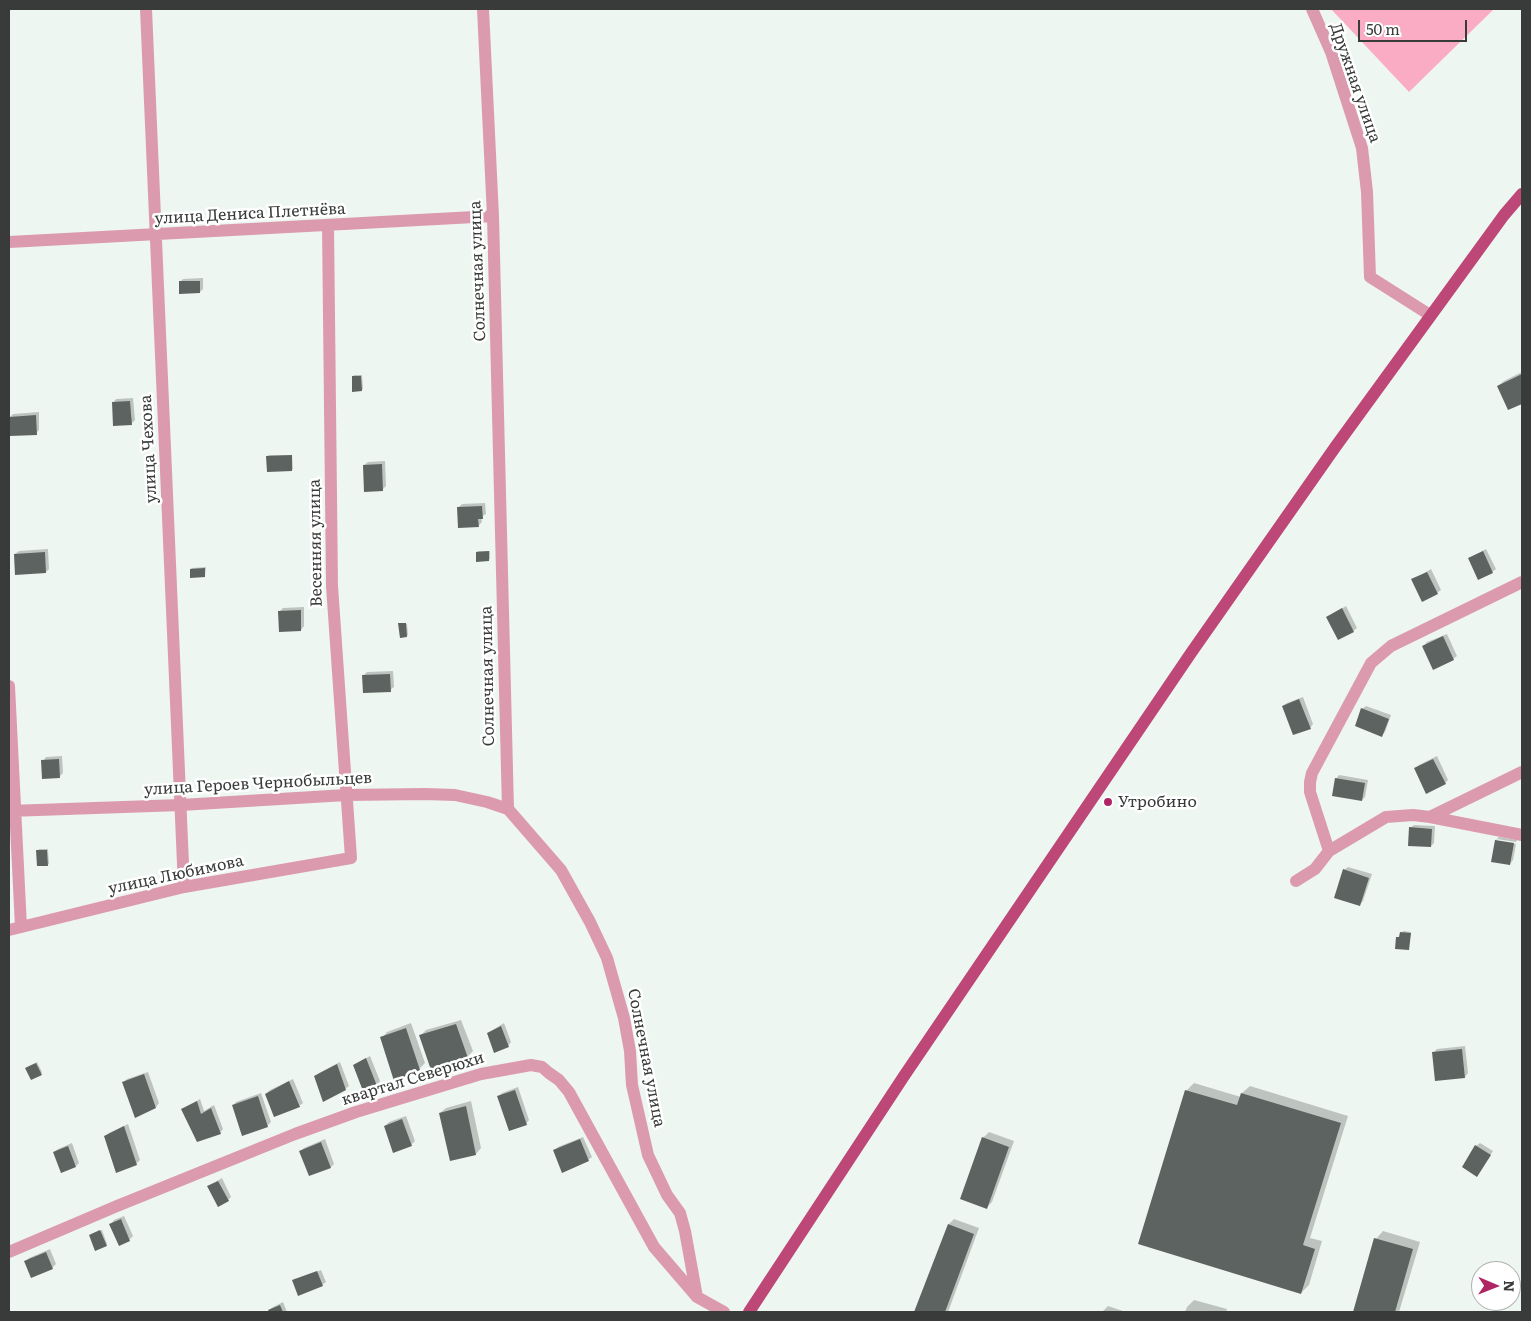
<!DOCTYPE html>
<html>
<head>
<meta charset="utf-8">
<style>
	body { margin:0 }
	#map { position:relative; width:1531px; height:1321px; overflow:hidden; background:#edf6f1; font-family:Literata,serif }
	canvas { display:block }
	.frame { position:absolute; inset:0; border:10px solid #383b3a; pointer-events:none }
	.north { position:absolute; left:1471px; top:1261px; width:50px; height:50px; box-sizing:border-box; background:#fff; border:1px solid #afb1b0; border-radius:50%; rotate:91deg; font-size:14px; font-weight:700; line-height:20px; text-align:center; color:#383b3a }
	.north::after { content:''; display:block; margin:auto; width:18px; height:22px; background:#b02564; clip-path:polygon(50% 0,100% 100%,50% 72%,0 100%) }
	.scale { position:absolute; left:1358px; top:20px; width:109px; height:22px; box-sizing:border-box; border:2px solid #383b3a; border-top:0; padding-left:6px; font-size:15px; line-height:18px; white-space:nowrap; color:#383b3a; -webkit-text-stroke:4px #fff; paint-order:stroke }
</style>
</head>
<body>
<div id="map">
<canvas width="1531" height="1321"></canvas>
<div class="frame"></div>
<div class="north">N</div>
<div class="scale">50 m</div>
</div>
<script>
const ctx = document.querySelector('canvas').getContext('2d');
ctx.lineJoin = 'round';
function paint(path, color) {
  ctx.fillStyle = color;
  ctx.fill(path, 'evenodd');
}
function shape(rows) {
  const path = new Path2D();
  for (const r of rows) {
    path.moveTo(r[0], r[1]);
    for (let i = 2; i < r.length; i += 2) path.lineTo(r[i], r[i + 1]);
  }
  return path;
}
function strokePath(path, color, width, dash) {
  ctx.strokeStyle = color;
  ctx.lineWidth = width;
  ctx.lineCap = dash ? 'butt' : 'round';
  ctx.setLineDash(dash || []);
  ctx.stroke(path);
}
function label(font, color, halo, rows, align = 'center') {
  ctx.font = font + ' Literata,serif';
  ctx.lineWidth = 5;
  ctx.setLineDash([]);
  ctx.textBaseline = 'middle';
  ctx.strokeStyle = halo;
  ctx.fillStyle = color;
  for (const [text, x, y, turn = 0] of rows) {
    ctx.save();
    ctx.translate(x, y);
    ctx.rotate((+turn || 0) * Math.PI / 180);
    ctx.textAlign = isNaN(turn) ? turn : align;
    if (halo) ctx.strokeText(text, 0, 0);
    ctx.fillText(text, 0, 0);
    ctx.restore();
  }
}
paint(shape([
	[1331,9,1494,9,1409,92]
]), '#faacc5');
paint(shape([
	[203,278,203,289,200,292,180,282,183,279],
	[1522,372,1522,403,1509,409,1498,386,1504,381],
	[354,375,362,375,363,389,361,390,353,377],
	[133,398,135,420,131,424,113,403,116,399],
	[39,412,39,430,36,433,10,417,13,414],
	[269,455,292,455,293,469,292,470,267,457],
	[385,461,386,486,382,490,364,465,368,462],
	[485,503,486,514,481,517,482,522,478,526,458,508,462,504],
	[48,549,49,569,46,572,15,554,19,551],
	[1486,549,1496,569,1492,572,1470,558],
	[478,551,490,551,490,559,488,560,477,552],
	[206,567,205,576,191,569,192,568],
	[1431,569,1441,590,1437,593,1413,580],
	[1346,606,1357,628,1353,631,1328,617],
	[304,607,304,626,301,630,279,612,283,608],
	[400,624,407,624,408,635,407,636],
	[1447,634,1457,656,1453,659,1424,646,1427,642],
	[393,671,394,687,390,690,364,675,367,672],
	[1303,697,1313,724,1310,728,1283,706,1287,703],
	[1366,706,1391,715,1385,732,1382,735,1362,709],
	[62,756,63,773,59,777,43,761,46,757],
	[1437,756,1448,780,1445,783,1416,768,1419,765],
	[1339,775,1368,780,1365,797,1362,800,1336,779],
	[1414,825,1435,826,1434,843,1431,846,1410,828],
	[1499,837,1517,840,1516,842,1497,839],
	[1497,839,1497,841,1516,844,1513,860,1510,864,1496,840],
	[39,849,48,849,49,864,47,865,38,851],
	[1348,867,1372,874,1363,901,1360,904,1344,870],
	[1403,931,1411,932,1408,949,1397,938,1401,936],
	[461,1020,473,1051,467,1057,421,1035,426,1030],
	[411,1023,425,1063,419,1069,382,1038,387,1032],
	[504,1023,511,1042,508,1046,488,1033],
	[1465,1046,1468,1073,1465,1077,1434,1052,1437,1049],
	[370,1056,380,1081,377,1085,363,1089,354,1065],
	[37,1062,42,1072,41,1074,27,1067],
	[340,1062,349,1086,345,1089,316,1076,319,1073],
	[148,1072,159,1103,156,1107,124,1082,127,1079],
	[293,1079,303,1103,299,1106,266,1094,270,1090],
	[1194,1083,1241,1097,1242,1093,1250,1086,1348,1116,1310,1238,1322,1241,1309,1285,1301,1293,1140,1243,1187,1090],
	[518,1087,529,1120,526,1124,499,1096,502,1093],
	[261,1093,271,1122,267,1126,233,1106,236,1102],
	[200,1099,204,1111,214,1105,223,1129,220,1133,183,1110],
	[471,1101,481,1148,476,1154,451,1159,440,1113,446,1108],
	[406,1116,415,1141,411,1145,385,1126,389,1122],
	[128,1124,140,1160,136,1164,106,1137,109,1133],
	[989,1132,1014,1141,992,1202,986,1208,983,1138],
	[583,1137,592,1157,588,1160,554,1151,558,1147],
	[325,1139,334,1164,331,1167,301,1151,304,1148],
	[72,1143,79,1163,76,1166,54,1152,58,1149],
	[1480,1143,1493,1151,1477,1175,1476,1146],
	[222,1178,231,1197,228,1200,209,1186],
	[124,1216,133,1236,129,1240,111,1224,114,1220],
	[954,1219,979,1228,948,1312,916,1312,949,1224],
	[102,1230,107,1244,106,1245,91,1234],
	[1383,1231,1420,1242,1399,1312,1354,1312,1376,1239],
	[50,1249,56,1264,52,1268,32,1276,26,1261,29,1258],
	[321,1270,326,1282,322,1285,294,1280,296,1278,296,1280],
	[1194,1300,1227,1309,1226,1312,1185,1312,1187,1307],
	[283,1302,287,1312,270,1312,269,1310,273,1307],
	[1108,1306,1126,1312,1102,1312]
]), '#0003');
paint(shape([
	[179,281,200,281,200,293,179,294],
	[1522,374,1522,404,1508,410,1497,386],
	[352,376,361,376,362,391,352,392],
	[130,401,132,425,113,426,112,402],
	[36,415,37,435,9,436,9,417],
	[292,455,292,471,267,472,266,456],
	[382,464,383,491,364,492,363,465],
	[482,506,483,519,478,519,479,527,458,528,457,507],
	[489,551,489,561,476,562,476,552],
	[1483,551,1493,573,1478,580,1468,558],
	[45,552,46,573,15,575,14,554],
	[205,568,205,577,190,578,190,569],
	[1427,572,1438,594,1422,602,1411,579],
	[1342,608,1354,632,1338,640,1326,617],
	[301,610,301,631,279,632,278,611],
	[398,623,406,623,407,637,400,638],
	[1443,636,1454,660,1433,670,1422,646],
	[390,674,391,692,363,693,362,675],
	[1299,699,1311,729,1293,735,1282,706],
	[1361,708,1389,719,1382,737,1355,726],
	[59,759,60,778,42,779,41,760],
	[1433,759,1446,784,1426,794,1414,768],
	[1335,778,1365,783,1362,801,1332,796],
	[1409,827,1432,829,1431,847,1408,846],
	[1495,840,1514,843,1510,865,1491,862],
	[36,850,47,850,48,866,37,866],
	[1343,869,1369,878,1360,906,1334,898],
	[1400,932,1411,933,1409,950,1395,949,1396,937,1399,937],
	[456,1024,468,1058,431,1070,419,1035],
	[501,1026,509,1047,494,1053,487,1033],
	[406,1028,420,1070,394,1081,380,1037],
	[1462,1049,1465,1078,1435,1081,1432,1052],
	[366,1058,377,1086,363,1091,353,1065],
	[36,1063,42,1075,31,1080,25,1068],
	[337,1064,346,1090,323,1102,314,1076],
	[144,1074,156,1108,135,1118,122,1082],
	[289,1081,300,1107,274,1117,265,1094],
	[515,1090,527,1125,509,1131,497,1096],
	[1185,1090,1237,1105,1241,1093,1341,1123,1303,1245,1315,1249,1301,1294,1138,1244],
	[258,1096,268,1127,242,1136,232,1105],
	[197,1101,201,1114,211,1108,221,1134,197,1142,181,1109],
	[466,1106,476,1155,450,1161,439,1113],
	[402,1119,412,1146,393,1153,384,1126],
	[124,1126,137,1165,116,1173,104,1136],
	[982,1137,1009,1147,987,1209,960,1199],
	[580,1139,589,1161,562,1173,553,1150],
	[321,1142,331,1168,309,1176,299,1151],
	[1475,1145,1491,1155,1477,1177,1462,1167],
	[68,1146,76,1167,61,1173,53,1152],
	[218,1181,229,1201,218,1207,207,1186],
	[121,1219,130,1241,119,1246,109,1224],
	[948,1224,974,1234,945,1312,914,1312],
	[100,1230,107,1246,95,1251,89,1235],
	[1374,1238,1413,1249,1395,1312,1353,1312],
	[46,1252,53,1269,31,1278,24,1261],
	[317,1271,323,1286,298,1296,292,1280],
	[280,1305,283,1312,269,1312,268,1310]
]), '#5c6360');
strokePath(shape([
	[146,9,184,887],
	[483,9,493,216,508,809,561,870,590,922,607,958,624,1018,630,1051,632,1085,648,1155,667,1195,680,1213,685,1231,697,1297],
	[1312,9,1331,52,1362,148,1367,192,1370,277,1430,315],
	[9,242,493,216],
	[9,686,21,927],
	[9,811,181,805,346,795,425,794,455,795,487,802,508,809],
	[1430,817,1522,772],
	[1329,851,1310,792,1310,782,1312,773,1371,663,1391,646,1522,582],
	[1296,881,1315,869,1329,851,1386,817,1413,815,1430,817,1522,835],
	[9,930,184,887,351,858,332,586,328,226],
	[9,1252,117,1206,295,1134,356,1112,481,1074,531,1065,542,1067,549,1073,559,1080,569,1092,654,1247,697,1297,724,1312]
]), '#dc9aaf', 12);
strokePath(shape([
	[749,1312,904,1076,1191,653,1336,446,1504,215,1522,194]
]), '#bd4776', 12);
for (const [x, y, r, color] of [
	[1108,802,5,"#b02564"]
]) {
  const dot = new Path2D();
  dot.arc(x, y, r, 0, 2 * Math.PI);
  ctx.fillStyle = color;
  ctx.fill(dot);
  strokePath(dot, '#fff', 2);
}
label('16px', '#383b3a', '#fff', [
	["Дружная улица",1355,83,71],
	["улица Дениса Плетнёва",250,214,-3],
	["Солнечная улица",478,271,-92],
	["улица Чехова",149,449,-93],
	["Весенняя улица",316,543,-91],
	["Солнечная улица",488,676,-91],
	["улица Героев Чернобыльцев",258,784,-3],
	["улица Любимова",176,875,-12],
	["Солнечная улица",646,1058,79],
	["квартал Северюхи",413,1079,-17]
]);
label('16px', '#383b3a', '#fff', [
	["Утробино",1118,802]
], 'left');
</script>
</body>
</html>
